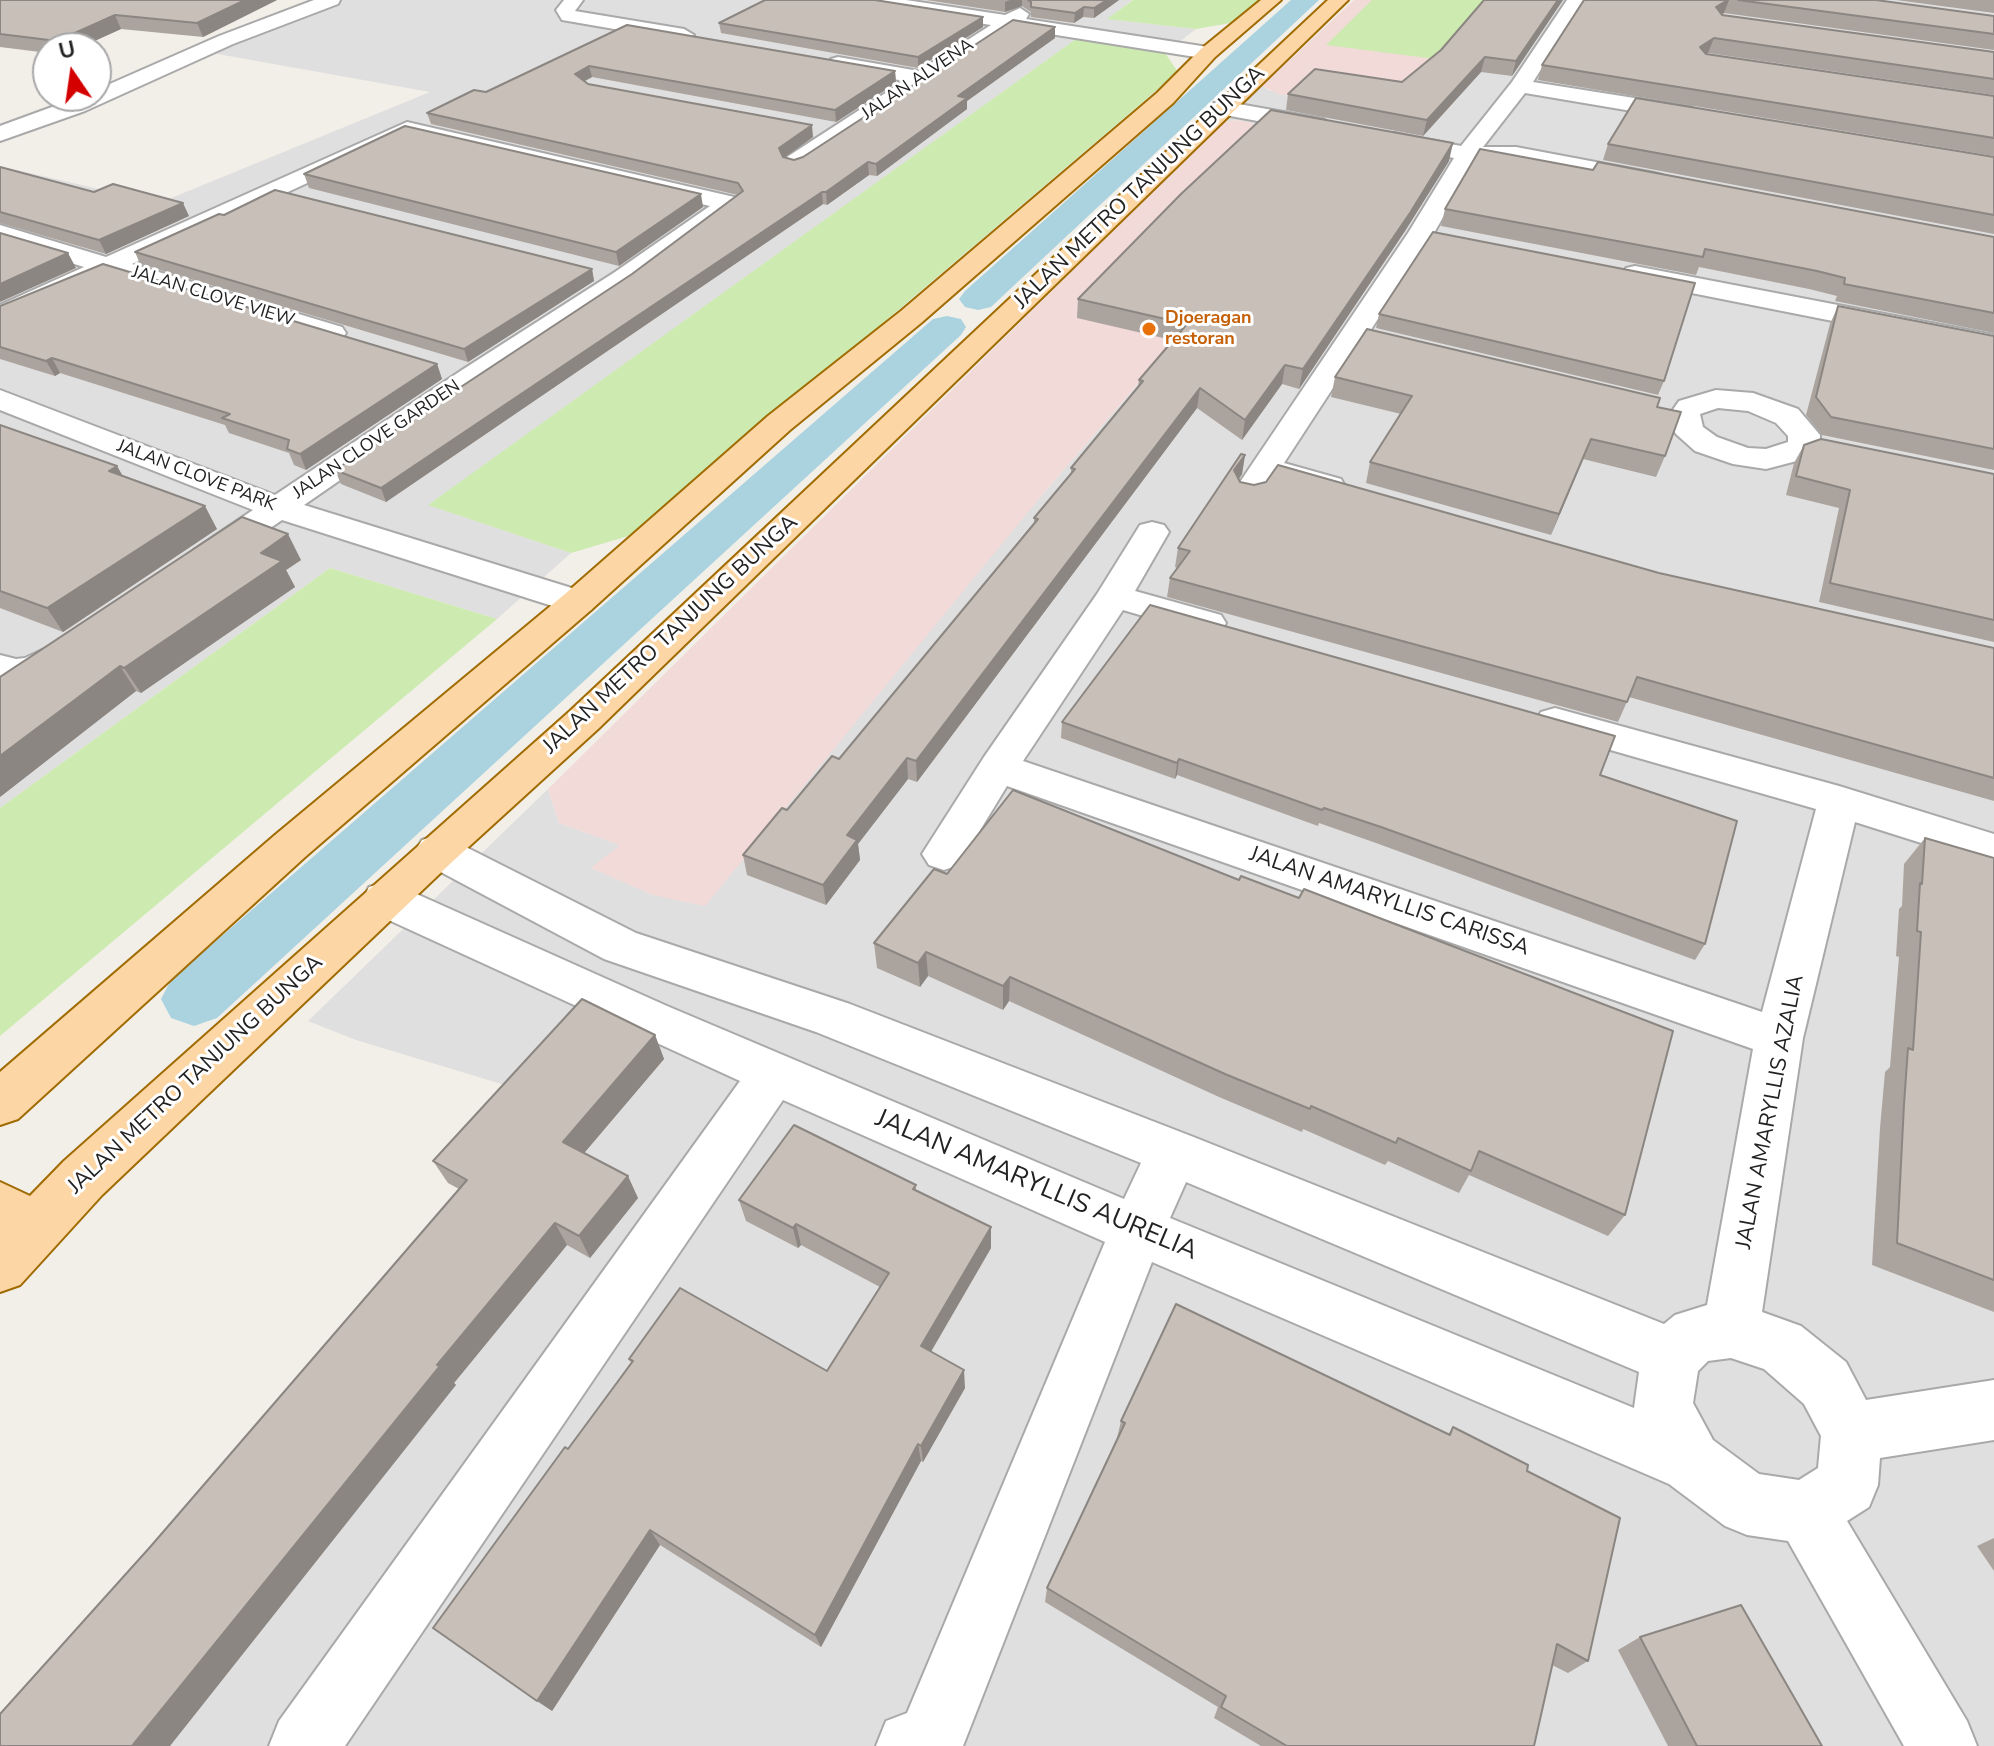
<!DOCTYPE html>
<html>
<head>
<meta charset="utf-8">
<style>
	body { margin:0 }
	#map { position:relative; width:1994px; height:1746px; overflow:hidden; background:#f2efe9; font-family:"Nunito Sans",sans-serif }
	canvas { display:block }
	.north { position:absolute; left:32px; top:32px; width:80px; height:80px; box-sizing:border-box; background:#fff; border:2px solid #a7a7a7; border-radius:50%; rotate:347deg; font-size:22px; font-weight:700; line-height:32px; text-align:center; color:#222 }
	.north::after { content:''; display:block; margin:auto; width:28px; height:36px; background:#d40000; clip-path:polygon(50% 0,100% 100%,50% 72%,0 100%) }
</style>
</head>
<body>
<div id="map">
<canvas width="1994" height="1746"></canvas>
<div class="north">U</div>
</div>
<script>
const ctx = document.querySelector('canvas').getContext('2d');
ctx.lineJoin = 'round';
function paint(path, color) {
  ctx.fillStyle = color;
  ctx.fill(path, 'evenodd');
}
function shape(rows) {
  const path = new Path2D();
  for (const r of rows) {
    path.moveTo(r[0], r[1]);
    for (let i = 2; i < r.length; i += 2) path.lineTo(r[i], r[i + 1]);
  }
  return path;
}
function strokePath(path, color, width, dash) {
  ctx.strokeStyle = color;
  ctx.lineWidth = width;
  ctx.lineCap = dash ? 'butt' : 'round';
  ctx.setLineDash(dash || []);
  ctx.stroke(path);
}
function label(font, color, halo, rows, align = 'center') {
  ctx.font = font + ' "Nunito Sans",sans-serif';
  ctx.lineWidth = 6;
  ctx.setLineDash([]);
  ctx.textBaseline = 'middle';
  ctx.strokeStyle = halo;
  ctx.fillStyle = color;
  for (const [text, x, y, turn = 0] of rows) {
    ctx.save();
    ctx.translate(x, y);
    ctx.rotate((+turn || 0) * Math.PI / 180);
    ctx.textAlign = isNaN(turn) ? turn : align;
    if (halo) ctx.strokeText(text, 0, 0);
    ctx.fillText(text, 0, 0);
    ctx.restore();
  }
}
paint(shape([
	[340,0,1132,0,1108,19,1196,29,1165,53,1075,40,429,505,571,553,497,619,330,568,0,808,0,166,159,203,430,92,212,53],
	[1485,0,1994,0,1994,1746,0,1746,0,1724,538,1095,356,1040,308,1021,548,789,559,823,621,845,592,868,653,895,1042,495,1249,255,1259,125,1237,120,1223,122,1262,86,1270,91]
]), '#e0dfdf');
paint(shape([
	[1354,0,1485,0,1391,111,1278,94,1262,86],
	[1237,120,1259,125,1249,255,1042,495,705,906,653,895,591,868,620,845,559,823,548,789,1223,122]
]), '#f2dad9');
paint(shape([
	[1133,0,1262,0,1236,22,1196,29,1107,19],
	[1372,0,1485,0,1435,59,1326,45],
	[1076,39,1165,53,1178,72,635,534,571,553,428,505],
	[330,568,497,619,0,1036,0,808]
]), '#cdebb0');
paint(shape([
	[1291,0,1319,0,991,307,978,310,965,307,959,299,965,291,1291,0],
	[947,316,961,319,966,327,961,335,217,1018,194,1026,171,1018,161,999,171,980,933,319,947,316]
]), '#aad3df');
const minor = shape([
	[314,0,340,0,338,4,233,44,85,111,0,141,0,126,82,96,96,96,96,90,219,36,314,0],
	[564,0,583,0,575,11,684,29,694,35,684,41,562,20,556,10,564,0],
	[861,0,906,0,1005,15,1020,8,1029,14,1026,19,1208,47,1218,53,1208,59,1012,28,803,167,787,167,783,162,787,157,904,81,831,67,828,63,831,59,838,57,919,71,991,25,870,6,861,0],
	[1567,0,1585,0,1533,82,1691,107,1702,114,1691,121,1525,93,1483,147,1516,147,1654,173,1662,175,1666,180,1662,185,1654,187,1516,161,1475,161,1434,233,1284,463,1341,479,1345,486,1341,493,1329,496,1273,480,1262,498,1250,501,1238,498,1234,491,1408,233,1454,158,1386,145,1383,140,1386,135,1394,133,1461,146,1512,82,1567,0],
	[1222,101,1323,119,1334,126,1323,133,1214,113,1211,108,1214,103,1222,101],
	[407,122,730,196,739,198,742,203,633,284,482,382,304,505,591,594,596,602,591,610,578,613,565,610,282,520,218,564,206,567,194,564,189,557,194,550,253,510,0,410,0,390,275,495,462,370,615,272,710,206,409,136,132,264,342,327,346,333,342,339,332,341,322,339,110,275,0,323,0,305,84,267,0,241,0,225,106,257,407,122],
	[1635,266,1994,335,1994,353,1626,280,1622,274,1626,268,1635,266],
	[1716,390,1753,393,1798,409,1820,435,1820,444,1808,458,1766,469,1733,464,1695,451,1676,434,1670,424,1670,414,1679,401,1716,390],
	[1718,408,1748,411,1776,423,1788,436,1788,442,1766,449,1748,448,1717,437,1703,427,1700,414,1718,408],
	[1152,522,1164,525,1169,532,1135,591,1221,615,1226,623,1221,631,1208,635,1123,610,1023,761,1762,1012,1816,809,1541,730,1535,721,1541,712,1555,708,1839,786,1994,834,1994,866,1855,822,1803,1038,1762,1312,1801,1326,1846,1362,1866,1400,1994,1380,1994,1440,1880,1458,1878,1485,1869,1507,1847,1521,1967,1721,1977,1746,1904,1746,1788,1541,1747,1535,1725,1526,1669,1484,1152,1262,963,1746,876,1746,886,1721,907,1713,1105,1242,783,1100,345,1746,269,1746,279,1721,740,1081,369,911,363,899,369,887,385,882,401,887,667,1006,1124,1199,1141,1163,816,1032,604,959,422,862,415,851,422,840,437,835,452,840,636,933,850,1004,1191,1136,1664,1324,1675,1315,1707,1305,1753,1049,1007,786,959,865,944,870,929,865,922,854,984,757,1097,594,1140,525,1152,522],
	[1186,1182,1639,1372,1634,1408,1170,1218,1186,1182],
	[1731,1358,1764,1369,1804,1404,1821,1436,1818,1468,1799,1480,1759,1474,1713,1440,1693,1403,1698,1371,1708,1361,1731,1358],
	[66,639,79,642,85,651,79,660,48,677,35,680,14,684,0,681,0,655,16,659,25,658,66,639]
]);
const major = shape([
	[1261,0,1281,0,1215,57,1173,103,921,323,790,430,591,610,305,857,18,1119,0,1125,0,1072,275,835,565,594,768,416,901,311,1157,93,1201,49,1261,0],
	[1328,0,1348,0,598,729,452,862,102,1195,20,1285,0,1292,0,1182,30,1196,64,1161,570,711,1328,0]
]);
strokePath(minor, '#a9a9a9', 4);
strokePath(major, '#a06b00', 4);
paint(minor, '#fff');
paint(major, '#fcd6a4');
paint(shape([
	[0,0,277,0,203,37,121,29,79,48,48,48,48,53,0,47],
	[926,0,1119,0,1094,18,1083,17,1074,23,1031,17,1031,12,1022,6,1005,12],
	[1484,0,1563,0,1512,76,1481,72,1423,136,1286,110,1288,94,1402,82,1441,50],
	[1584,0,1876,0,1994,16,1994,50,1724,13,1722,15,1994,52,1994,95,1708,53,1707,54,1994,96,1994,156,1538,80,1542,65],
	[1896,0,1994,0,1994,13],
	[983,17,983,27,918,68,721,33,719,23],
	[627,25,895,71,896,83,836,122,592,77,585,81,588,84,813,137,785,157,794,160,803,157,1055,27,1055,38,967,101,967,109,877,176,869,175,827,205,823,204,386,502,341,484,335,470,632,274,738,195,431,124,427,113,486,92],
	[1608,144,1994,157,1994,234,1603,160],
	[1449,161,1405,231,1299,389,1282,384,1242,440,1197,408,917,782,908,779,858,844,860,860,826,905,747,875,743,855,839,759,1034,523,1034,518,1071,474,1071,468,1138,386,1139,380,1172,340,1077,318,1078,299],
	[0,167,94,192,189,216,106,254,0,223],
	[1593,170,1994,237,1994,333,1835,301,1837,296,1809,289,1699,267,1696,275,1441,226,1445,209],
	[304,174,703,207,619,266,309,188],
	[135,252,592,269,594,281,468,362,140,264],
	[0,306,437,364,442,379,306,470,294,465,289,453,229,433,225,425,60,373,55,376,0,359],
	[1838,306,1994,336,1994,470,1822,435,1806,415,1830,324],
	[1379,314,1664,381,1658,395,1376,328],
	[1335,377,1657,407,1665,456,1656,477,1583,459,1551,535,1366,483,1370,462,1401,414,1331,397],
	[0,425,117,466,122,475,217,529,63,632,0,608],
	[1804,445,1994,474,1994,642,1819,602,1839,508,1786,495,1794,463],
	[1245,455,1242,474,1239,479,1240,482,1659,573,1994,648,1994,801,1629,697,1618,722,1167,597,1170,578,1177,568,1175,567,1178,548],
	[242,517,301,560,286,570,295,587,141,693,136,691,0,797],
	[1062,722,1600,775,1705,944,1695,960,1376,843,1319,823,1318,826,1177,775,1175,779,1061,738],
	[1925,838,1994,858,1994,1312,1872,1265,1880,1128,1885,1072,1890,1067,1899,957,1896,956,1899,909,1902,906,1904,864],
	[934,869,1625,1215,1608,1236,1469,1175,1459,1193,1388,1161,1385,1165,1303,1129,1302,1132,1219,1097,1009,1001,1003,1010,928,976,920,987,877,968,874,943],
	[655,1035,664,1059,584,1153,638,1198,590,1258,567,1245,454,1383,456,1385,151,1546,459,1189,448,1183,433,1161],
	[916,1185,916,1190,991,1227,991,1248,931,1352,965,1388,923,1462,921,1461,821,1647,660,1545,552,1711,568,1449,631,1362,629,1359,827,1371,880,1287,801,1245,798,1248,746,1221,739,1200],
	[1121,1421,1448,1434,1453,1427,1527,1471,1588,1661,1568,1673,1552,1665,1534,1746,1261,1746,1214,1718,1218,1707,1045,1602,1047,1588,1117,1438],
	[1994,1538,1994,1571,1977,1546],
	[1640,1637,1822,1746,1668,1746,1618,1650]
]), '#aba49e');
paint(shape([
	[245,0,277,0,203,37,197,23],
	[1010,0,1022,0,1022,6,1005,12,1005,2],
	[1107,0,1119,0,1094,18,1094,8],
	[1558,0,1563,0,1512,76,1516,61],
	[1728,0,1729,0,1724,13,1711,21,1716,7],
	[1084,7,1083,17,1074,23,1075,13],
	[115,15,121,29,79,48,61,48,57,41],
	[983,17,983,27,918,68,918,57],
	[1055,27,1055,38,967,101,967,109,877,176,876,164,958,96],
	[1714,38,1708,53,1695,61,1700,47],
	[1485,57,1481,72,1423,136,1427,120],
	[589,66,592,77,577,85,575,74],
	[895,71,896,83,836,122,835,110],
	[812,125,813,137,781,160,779,148],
	[1453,143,1449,161,1405,231,1299,389,1303,369],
	[868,162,869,175,827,205,826,192],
	[822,192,823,204,386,502,381,488],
	[701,194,703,207,619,266,616,252],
	[183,203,189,216,106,254,99,240],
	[68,253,76,268,0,302,0,284],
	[592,269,594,281,468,362,464,349],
	[52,358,60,373,55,376,46,361],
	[437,364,442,379,306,470,300,454],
	[1285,365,1282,384,1242,440,1245,420],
	[1200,388,1197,408,917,782,916,761],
	[1591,439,1583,459,1551,535,1559,514],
	[1245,455,1242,474,1232,489,1234,470],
	[117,466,130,489,109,471],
	[205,506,217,529,63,632,47,608],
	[288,534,301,560,286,570,295,587,141,693,124,668,261,553],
	[120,666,136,691,0,797,0,756],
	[907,758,908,779,858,844,860,860,826,905,823,885,847,835],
	[1179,759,1177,775,1175,779,1177,763],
	[926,952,928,976,920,987,918,963],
	[1010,977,1009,1001,1003,1010,1003,986],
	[655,1035,664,1059,574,1165,563,1142],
	[628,1176,638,1198,590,1258,579,1236],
	[555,1223,567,1245,454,1383,456,1385,170,1746,132,1746,437,1365],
	[796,1224,801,1245,798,1248,793,1228],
	[991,1227,991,1248,923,1365,921,1346],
	[964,1370,965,1388,923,1462,921,1446],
	[918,1444,921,1461,821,1647,815,1635],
	[650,1530,660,1545,552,1711,537,1701]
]), '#8b8681');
const building = shape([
	[0,0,245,0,197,23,115,15,57,41,0,34,0,0],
	[765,0,875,0,983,17,918,57,719,23,765,0],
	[1028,0,1107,0,1094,8,1084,7,1075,13,1031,7,1031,2,1028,0],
	[1484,0,1558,0,1516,61,1485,57,1427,120,1288,94,1315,69,1402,82,1441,50,1484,0],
	[1584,0,1728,0,1716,7,1722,15,1994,52,1994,79,1714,38,1700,47,1706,54,1994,96,1994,138,1542,65,1584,0],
	[1738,0,1876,0,1994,16,1994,34,1738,0],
	[1013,20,1055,27,958,96,967,98,876,164,868,162,826,192,822,192,381,488,335,470,632,274,743,191,738,183,427,113,474,90,486,92,627,25,895,71,835,110,589,66,575,74,588,84,812,125,779,148,783,157,794,160,803,157,1013,20],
	[1636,98,1994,157,1994,215,1608,144,1636,98],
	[1271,110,1453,143,1410,213,1303,369,1285,365,1245,420,1200,388,916,761,907,758,847,835,857,840,823,885,743,855,782,808,787,810,832,756,839,759,1038,519,1034,518,1075,469,1071,468,1143,381,1139,380,1187,324,1078,299,1181,194,1271,110],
	[405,126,701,194,616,252,304,174,405,126],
	[1480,149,1593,170,1598,162,1994,237,1994,313,1844,284,1845,278,1817,271,1705,249,1703,257,1445,209,1480,149],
	[0,167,94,192,113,184,183,203,99,240,0,212,0,167],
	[275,190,592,269,464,349,135,252,219,214,224,215,275,190],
	[1433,232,1695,283,1664,381,1379,314,1433,232],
	[0,233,68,253,0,284,0,233],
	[103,264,437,364,300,454,287,449,289,440,222,418,230,414,52,358,46,361,0,347,0,306,103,264],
	[1838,306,1994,336,1994,449,1831,417,1816,397,1838,306],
	[1367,329,1660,398,1657,407,1681,412,1665,456,1591,439,1559,514,1370,462,1412,396,1335,377,1367,329],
	[0,425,117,466,109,471,205,506,47,608,0,591,0,425],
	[1821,439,1994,474,1994,620,1830,583,1850,490,1796,476,1804,445,1821,439],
	[1241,454,1245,455,1234,470,1240,482,1254,485,1266,482,1278,465,1659,573,1994,648,1994,778,1637,677,1627,702,1170,578,1190,551,1178,548,1241,454],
	[242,517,288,534,261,553,282,561,124,668,120,666,0,756,0,677,242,517],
	[1150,605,1615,736,1600,775,1737,821,1705,944,1381,827,1324,808,1322,810,1179,759,1177,763,1062,722,1150,605],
	[1013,790,1239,880,1241,876,1299,898,1304,889,1673,1031,1625,1215,1479,1151,1471,1171,1398,1138,1396,1143,1311,1106,1310,1109,1225,1074,1010,977,1003,986,926,952,918,963,874,943,934,869,947,874,1013,790],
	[1925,838,1994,858,1994,1280,1897,1243,1904,1104,1908,1048,1913,1050,1921,932,1917,931,1920,883,1922,884,1925,838],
	[582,999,655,1035,563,1142,628,1176,579,1236,555,1223,437,1365,440,1366,132,1746,0,1746,0,1714,151,1546,467,1180,433,1161,582,999],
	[794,1125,916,1185,913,1189,991,1227,921,1346,964,1370,921,1446,918,1444,815,1635,650,1530,537,1701,433,1628,565,1447,568,1449,633,1361,629,1359,680,1288,827,1371,889,1273,796,1224,793,1228,739,1200,794,1125],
	[1176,1304,1450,1435,1453,1427,1528,1465,1527,1471,1620,1518,1588,1661,1557,1644,1534,1746,1287,1746,1221,1707,1226,1696,1047,1588,1125,1423,1121,1421,1176,1304],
	[1741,1605,1822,1746,1697,1746,1640,1637,1741,1605]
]);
paint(building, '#c7bfb8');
strokePath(building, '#8b8681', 2);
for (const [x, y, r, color] of [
	[1149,329,8,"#e8710a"]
]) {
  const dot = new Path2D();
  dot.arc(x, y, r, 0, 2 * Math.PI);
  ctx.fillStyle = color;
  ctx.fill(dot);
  strokePath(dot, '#fff', 3);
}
label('18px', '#222', '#fff', [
	["JALAN ALVENA",918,80,-34],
	["JALAN CLOVE VIEW",213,297,17],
	["JALAN CLOVE GARDEN",377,440,-34],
	["JALAN CLOVE PARK",196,476,21]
]);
label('bold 18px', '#c56008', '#fff', [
	["Djoeragan",1165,319],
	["restoran",1165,340]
], 'left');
label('22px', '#222', '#fff', [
	["JALAN METRO TANJUNG BUNGA",1140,188,-44],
	["JALAN METRO TANJUNG BUNGA",671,635,-43],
	["JALAN AMARYLLIS CARISSA",1389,902,19],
	["JALAN METRO TANJUNG BUNGA",196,1075,-43],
	["JALAN AMARYLLIS AZALIA",1771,1112,-79]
]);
label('26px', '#222', '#fff', [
	["JALAN AMARYLLIS AURELIA",1036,1186,23]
]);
</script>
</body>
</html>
